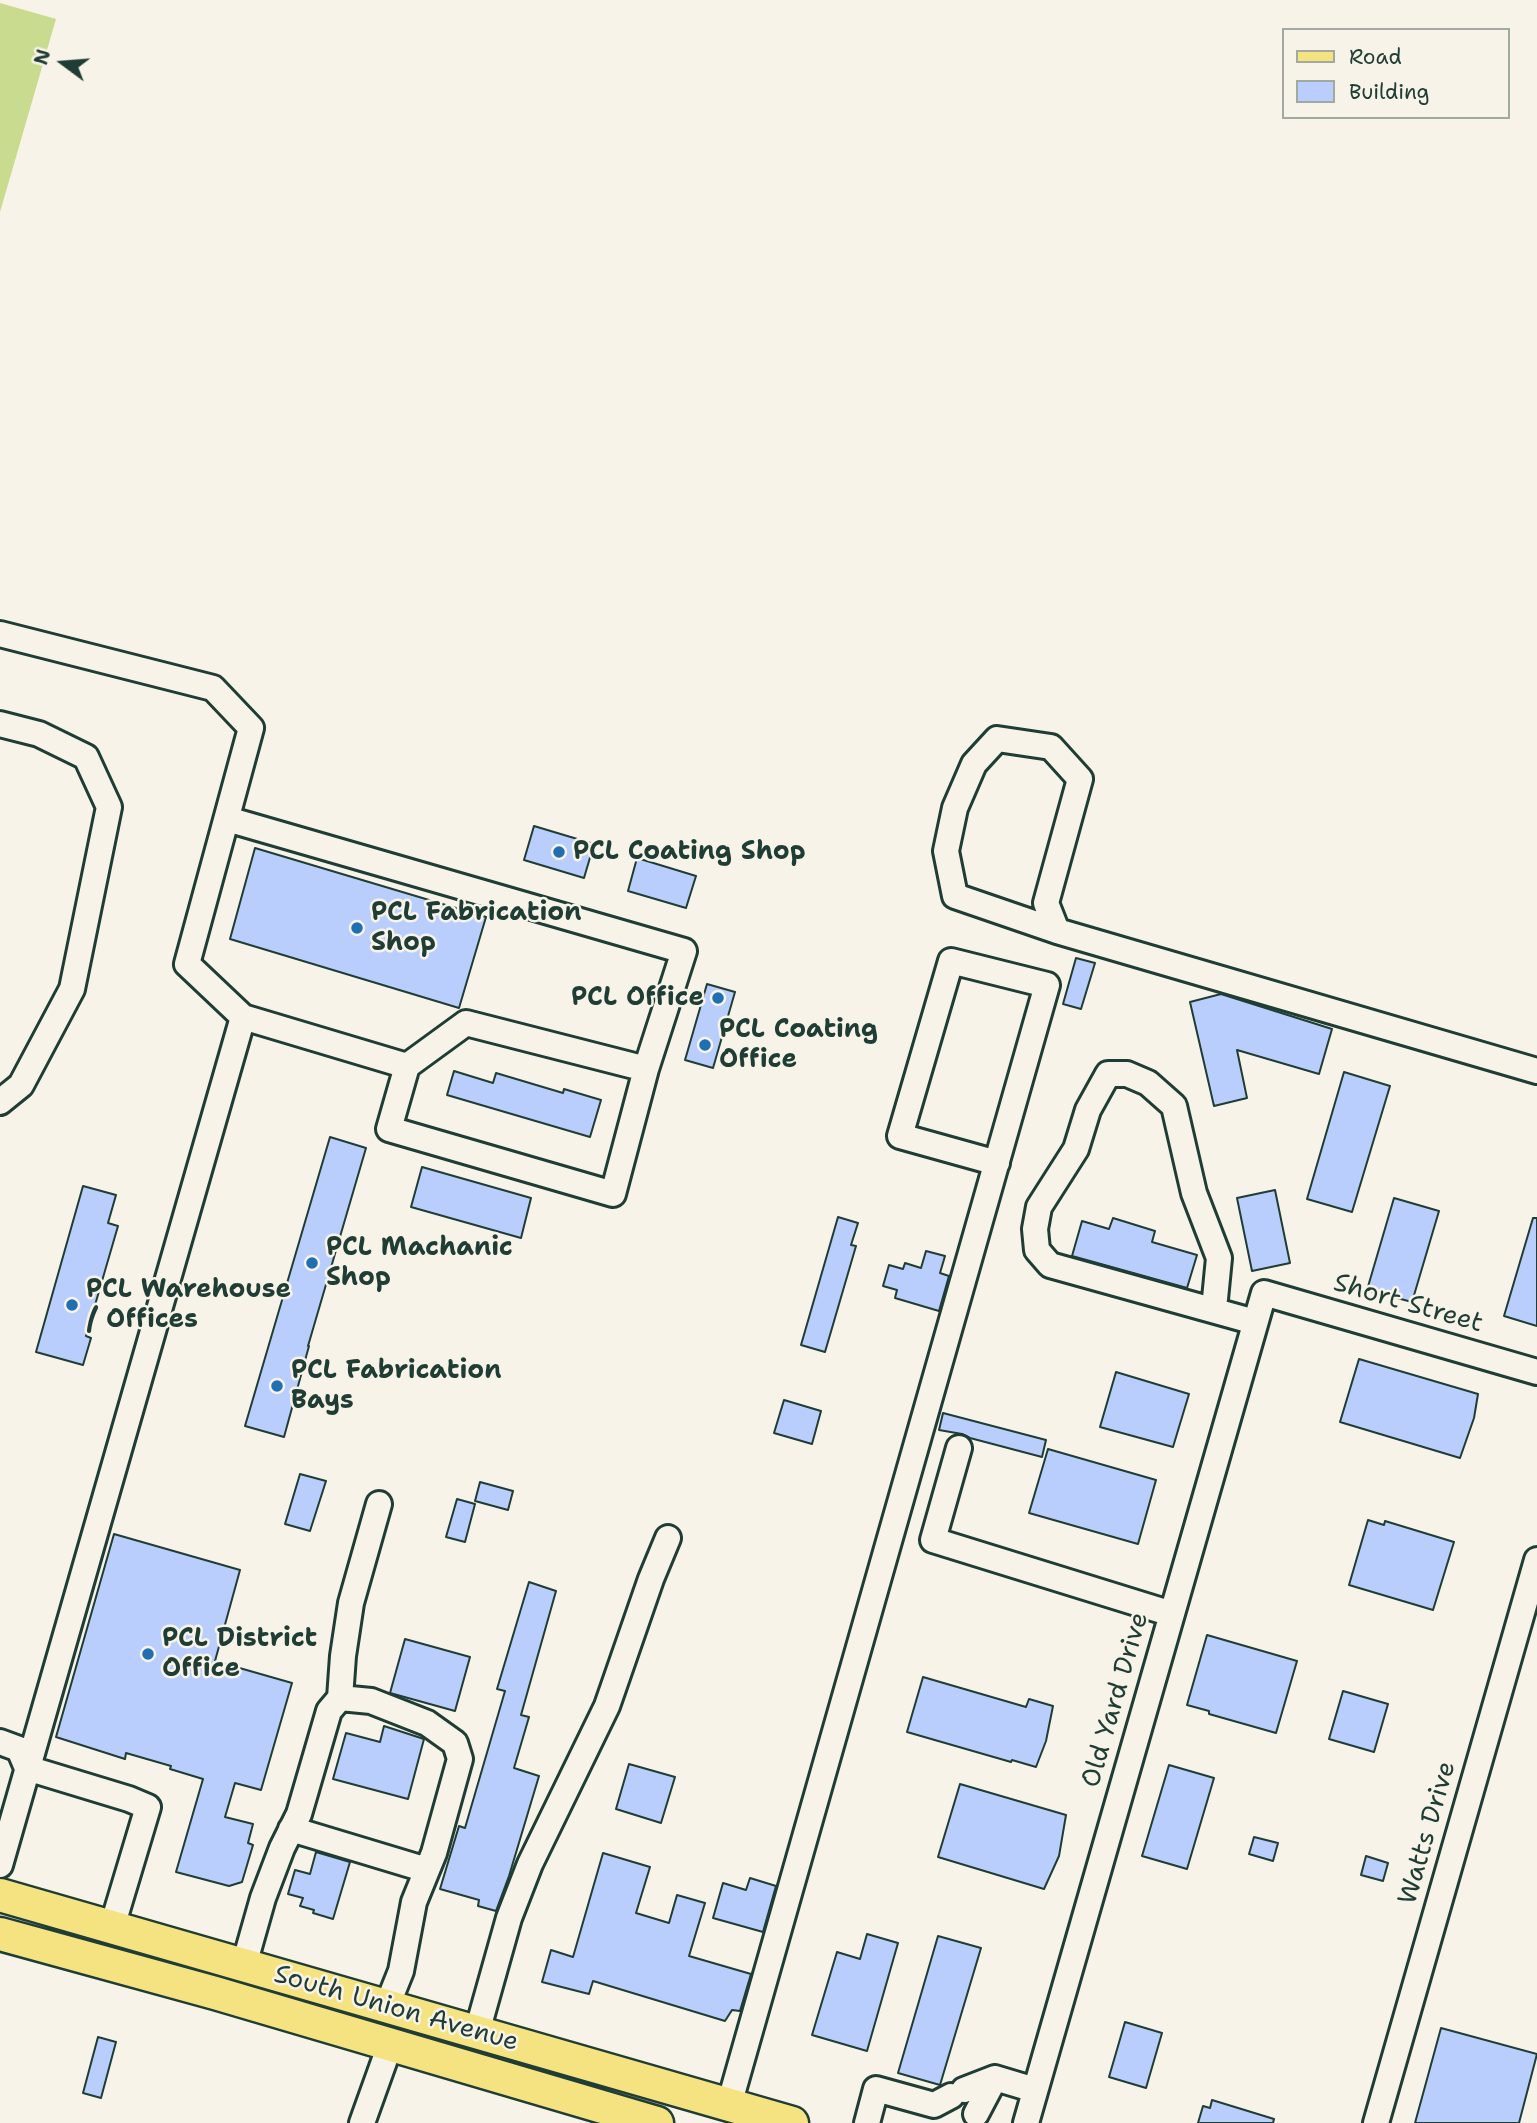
<!DOCTYPE html>
<html>
<head>
<meta charset="utf-8">
<style>
	body { margin:0 }
	#map { position:relative; width:1537px; height:2123px; overflow:hidden; background:#f7f3e8; font-family:"Shantell Sans",sans-serif }
	canvas { display:block }
	.legend { position:absolute; left:1282px; top:28px; width:228px; height:91px; box-sizing:border-box; background:#f7f3e8; border:2px solid #a1aaa0; margin:0; padding:9px 12px; list-style:none; font-size:21px; color:#1f3d34 }
	.legend li { display:flex; align-items:center; gap:14px; height:35px }
	.legend b { width:35px; border:2px solid #a1aaa0 }
	.north { position:absolute; left:28px; top:28px; width:70px; height:70px; -webkit-text-stroke:5px #f7f3e8; paint-order:stroke; rotate:286deg; font-size:19px; font-weight:700; line-height:28px; text-align:center; color:#1f3d34 }
	.north::after { content:''; display:block; margin:auto; width:24px; height:32px; background:#1f3d34; clip-path:polygon(50% 0,100% 100%,50% 72%,0 100%) }
</style>
</head>
<body>
<div id="map">
<canvas width="1537" height="2123"></canvas>
<ul class="legend">
<li><b style="height:9px;background:#f5e382"></b>Road</li>
<li><b style="height:19px;background:#bacefe"></b>Building</li>
</ul>
<div class="north">N</div>
</div>
<script>
const ctx = document.querySelector('canvas').getContext('2d');
ctx.lineJoin = 'round';
function paint(path, color) {
  ctx.fillStyle = color;
  ctx.fill(path, 'evenodd');
}
function shape(rows) {
  const path = new Path2D();
  for (const r of rows) {
    path.moveTo(r[0], r[1]);
    for (let i = 2; i < r.length; i += 2) path.lineTo(r[i], r[i + 1]);
  }
  return path;
}
function strokePath(path, color, width, dash) {
  ctx.strokeStyle = color;
  ctx.lineWidth = width;
  ctx.lineCap = dash ? 'butt' : 'round';
  ctx.setLineDash(dash || []);
  ctx.stroke(path);
}
function label(font, color, halo, rows, align = 'center') {
  ctx.font = font + ' "Shantell Sans",sans-serif';
  ctx.lineWidth = 5;
  ctx.setLineDash([]);
  ctx.textBaseline = 'middle';
  ctx.strokeStyle = halo;
  ctx.fillStyle = color;
  for (const [text, x, y, turn = 0] of rows) {
    ctx.save();
    ctx.translate(x, y);
    ctx.rotate((+turn || 0) * Math.PI / 180);
    ctx.textAlign = isNaN(turn) ? turn : align;
    if (halo) ctx.strokeText(text, 0, 0);
    ctx.fillText(text, 0, 0);
    ctx.restore();
  }
}
paint(shape([
	[0,3,56,19,0,212]
]), '#c9db8f');
const building = shape([
	[534,826,594,844,584,878,524,860,534,826],
	[255,848,486,917,459,1008,230,939,255,848],
	[637,858,696,876,686,908,628,891,637,858],
	[1076,958,1095,963,1081,1009,1063,1004,1076,958],
	[707,984,735,992,713,1068,685,1060,707,984],
	[1221,994,1332,1029,1319,1074,1237,1050,1247,1098,1214,1106,1190,1002,1221,994],
	[454,1071,493,1083,496,1073,563,1093,564,1089,601,1100,590,1137,447,1095,454,1071],
	[1344,1072,1390,1086,1352,1212,1307,1199,1344,1072],
	[330,1137,366,1148,308,1346,309,1346,284,1437,245,1426,330,1137],
	[422,1167,531,1198,521,1238,411,1207,422,1167],
	[83,1186,116,1195,108,1223,118,1226,86,1336,91,1338,83,1365,36,1352,83,1186],
	[1275,1190,1290,1263,1252,1271,1237,1198,1275,1190],
	[1394,1198,1439,1211,1412,1302,1367,1290,1394,1198],
	[838,1217,858,1223,851,1245,856,1246,825,1352,801,1345,838,1217],
	[1113,1218,1155,1231,1152,1242,1197,1255,1187,1288,1072,1256,1082,1221,1109,1229,1113,1218],
	[1533,1218,1537,1218,1537,1326,1504,1316,1533,1218],
	[926,1251,945,1256,940,1273,949,1276,939,1311,895,1298,897,1290,883,1286,889,1265,903,1269,905,1263,921,1268,926,1251],
	[1359,1359,1478,1394,1474,1418,1460,1458,1340,1422,1359,1359],
	[1116,1372,1189,1394,1173,1447,1100,1427,1116,1372],
	[784,1400,821,1411,812,1444,774,1433,784,1400],
	[943,1413,1046,1440,1042,1457,970,1438,962,1434,939,1430,943,1413],
	[1048,1449,1156,1480,1138,1544,1029,1513,1048,1449],
	[300,1474,326,1481,310,1531,285,1524,300,1474],
	[480,1482,513,1491,508,1510,475,1501,480,1482],
	[457,1499,475,1504,465,1542,446,1537,457,1499],
	[1368,1520,1384,1525,1385,1521,1454,1542,1433,1610,1349,1585,1368,1520],
	[114,1534,240,1570,215,1661,292,1683,261,1790,235,1783,225,1817,253,1824,248,1843,253,1845,242,1882,229,1886,176,1872,203,1779,170,1769,171,1766,126,1753,125,1759,56,1737,114,1534],
	[529,1582,556,1591,521,1715,529,1717,514,1768,539,1776,509,1876,496,1911,478,1906,479,1900,440,1889,459,1826,465,1828,505,1691,497,1689,529,1582],
	[1207,1635,1297,1661,1276,1733,1209,1714,1209,1711,1187,1705,1207,1635],
	[405,1639,470,1657,455,1711,390,1693,405,1639],
	[923,1677,1026,1707,1029,1699,1053,1706,1046,1741,1036,1767,1012,1760,1011,1762,907,1732,923,1677],
	[1343,1691,1388,1704,1374,1752,1329,1739,1343,1691],
	[384,1726,424,1739,408,1799,333,1779,346,1733,380,1742,384,1726],
	[629,1764,675,1777,661,1823,616,1809,629,1764],
	[1169,1765,1214,1778,1187,1869,1142,1856,1169,1765],
	[960,1784,1066,1815,1059,1856,1044,1889,938,1857,960,1784],
	[1254,1837,1278,1843,1273,1861,1249,1854,1254,1837],
	[316,1852,350,1862,333,1919,313,1913,314,1910,300,1906,303,1898,288,1894,295,1870,310,1874,316,1852],
	[603,1853,650,1867,636,1913,669,1923,677,1895,705,1903,689,1956,751,1974,740,2011,732,2010,725,2021,593,1981,589,1994,542,1982,551,1950,573,1957,603,1853],
	[1366,1856,1388,1863,1383,1881,1361,1875,1366,1856],
	[750,1878,776,1886,763,1932,713,1918,723,1883,746,1890,750,1878],
	[867,1934,898,1943,867,2051,812,2035,837,1952,860,1959,867,1934],
	[938,1936,981,1948,940,2085,898,2073,938,1936],
	[1125,2022,1162,2033,1146,2088,1109,2077,1125,2022],
	[1441,2028,1537,2054,1519,2123,1415,2123,1441,2028],
	[98,2037,116,2042,101,2098,83,2093,98,2037],
	[1212,2100,1274,2119,1273,2123,1198,2123,1203,2106,1210,2108,1212,2100]
]);
paint(building, '#bacefe');
strokePath(building, '#1f3d34', 2);
const minor = shape([
	[0,634,213,688,251,728,187,964,243,1017,407,1066],
	[0,724,39,734,86,757,109,807,72,989,21,1085,0,1102],
	[227,819,684,951,646,1069,613,1194,389,1129,407,1066,466,1023,646,1069],
	[1057,931,1046,903,1080,779,1051,747,997,739,974,764,955,808,946,851,955,896,1057,931,1537,1071],
	[1214,1309,1219,1258,1194,1193,1174,1106,1148,1083,1127,1074,1108,1074,1088,1110,1076,1149,1039,1207,1035,1229,1037,1250,1050,1265,1255,1322],
	[959,1448,933,1540,1172,1614],
	[340,1698,343,1656,351,1603,379,1504],
	[0,1742,19,1749,27,1768,129,1799,148,1807,112,1927],
	[291,1829,427,1870],
	[0,1865,243,1017],
	[244,1965,263,1898,282,1848,299,1814,329,1711,340,1698,371,1701,427,1723,455,1743,460,1759,434,1853,414,1902,401,1971,387,2006],
	[477,2032,509,1918,530,1864,607,1706,651,1579,668,1538],
	[964,2090,995,2078,1035,2090],
	[729,2105,1047,985,951,961,900,1136,997,1163],
	[976,2114,995,2078],
	[362,2123,390,2045],
	[867,2123,876,2089,934,2105,951,2096],
	[1026,2123,1264,1293,1537,1372],
	[1376,2123,1537,1560]
]);
const major = shape([
	[0,1895,792,2123],
	[0,1934,215,1993,657,2123]
]);
strokePath(minor, '#1f3d34', 30);
strokePath(major, '#1f3d34', 37);
strokePath(minor, '#f7f3e8', 24);
strokePath(major, '#f5e382', 32);
for (const [x, y, r, color] of [
	[559,852,7,"#1f6fb2"],
	[357,928,7,"#1f6fb2"],
	[718,998,7,"#1f6fb2"],
	[705,1045,7,"#1f6fb2"],
	[312,1263,7,"#1f6fb2"],
	[72,1305,7,"#1f6fb2"],
	[277,1386,7,"#1f6fb2"],
	[148,1654,7,"#1f6fb2"]
]) {
  const dot = new Path2D();
  dot.arc(x, y, r, 0, 2 * Math.PI);
  ctx.fillStyle = color;
  ctx.fill(dot);
  strokePath(dot, '#f7f3e8', 2.5);
}
label('bold 26px', '#1f3d34', '#f7f3e8', [
	["PCL Coating Shop",573,852],
	["PCL Fabrication",371,913],
	["Shop",371,943],
	["PCL Office",704,998,"right"],
	["PCL Coating",719,1030],
	["Office",719,1060],
	["PCL Machanic",326,1248],
	["Shop",326,1278],
	["PCL Warehouse",86,1290],
	["/ Offices",86,1320],
	["PCL Fabrication",291,1371],
	["Bays",291,1401],
	["PCL District",162,1639],
	["Office",162,1669]
], 'left');
label('26px', '#1f3d34', '#f7f3e8', [
	["Short Street",1408,1304,16],
	["Old Yard Drive",1116,1700,-74],
	["Watts Drive",1428,1833,-74],
	["South Union Avenue",396,2009,16]
]);
</script>
</body>
</html>
